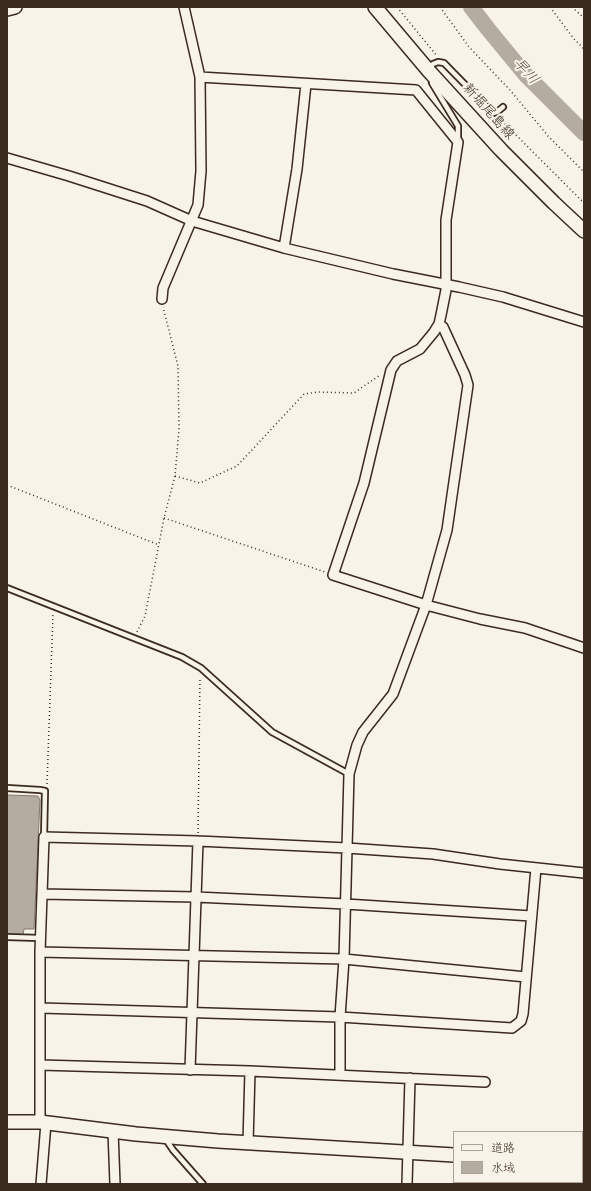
<!DOCTYPE html>
<html>
<head>
<meta charset="utf-8">
<style>
	body { margin:0 }
	#map { position:relative; width:591px; height:1191px; overflow:hidden; background:#f7f3e8; font-family:"Architects Daughter","Klee One",sans-serif }
	canvas { display:block }
	.frame { position:absolute; inset:0; border:8px solid #3b2a1e; pointer-events:none }
	.legend { position:absolute; left:453px; top:1131px; width:130px; height:52px; box-sizing:border-box; background:#f7f3e8; border:1px solid #aca397; margin:0; padding:5px 7px; list-style:none; font-size:12px; color:#3b2a1e }
	.legend li { display:flex; align-items:center; gap:8px; height:20px }
	.legend b { width:20px; border:1px solid #aca397 }
</style>
</head>
<body>
<div id="map">
<canvas width="591" height="1191"></canvas>
<div class="frame"></div>
<ul class="legend">
<li><b style="height:5px;background:#f7f3e8"></b>道路</li>
<li><b style="height:11px;background:#b4aca0"></b>水域</li>
</ul>
</div>
<script>
const ctx = document.querySelector('canvas').getContext('2d');
ctx.lineJoin = 'round';
function paint(path, color) {
  ctx.fillStyle = color;
  ctx.fill(path, 'evenodd');
}
function shape(rows) {
  const path = new Path2D();
  for (const r of rows) {
    path.moveTo(r[0], r[1]);
    for (let i = 2; i < r.length; i += 2) path.lineTo(r[i], r[i + 1]);
  }
  return path;
}
function strokePath(path, color, width, dash) {
  ctx.strokeStyle = color;
  ctx.lineWidth = width;
  ctx.lineCap = dash ? 'butt' : 'round';
  ctx.setLineDash(dash || []);
  ctx.stroke(path);
}
function label(font, color, halo, rows, align = 'center') {
  ctx.font = font + ' "Architects Daughter","Klee One",sans-serif';
  ctx.lineWidth = 4;
  ctx.setLineDash([]);
  ctx.textBaseline = 'middle';
  ctx.strokeStyle = halo;
  ctx.fillStyle = color;
  for (const [text, x, y, turn = 0] of rows) {
    ctx.save();
    ctx.translate(x, y);
    ctx.rotate((+turn || 0) * Math.PI / 180);
    ctx.textAlign = isNaN(turn) ? turn : align;
    if (halo) ctx.strokeText(text, 0, 0);
    ctx.fillText(text, 0, 0);
    ctx.restore();
  }
}
const water = shape([
	[7,795,38,796,40,800,34,929,24,929,23,935,7,935,7,795]
]);
paint(water, '#b4aca0');
strokePath(water, '#84786c', 1);
strokePath(shape([
	[471,7,488,29,525,74,584,133]
]), '#b4aca0', 16);
const lane = shape([
	[429,68,433,64,438,62,444,63,493,113,497,112,503,107],
	[432,83,458,126,458,140],
	[7,588,182,657,201,668,272,732,349,774],
	[7,788,40,790,45,791,44,837],
	[7,937,40,938],
	[165,1138,173,1150,203,1184]
]);
const street = shape([
	[200,77,416,90,458,142,446,220,446,290,441,315,439,324,434,332,420,349,397,361,391,370,364,483,333,575,426,605,480,619,525,628,584,648],
	[7,158,69,176,147,201,192,221,284,248,393,274,459,287,503,297,584,322],
	[284,248,297,169,306,84],
	[162,299,163,288,198,205,201,171,200,77,184,7],
	[42,894,196,897,346,904,531,916],
	[40,952,344,959,526,977],
	[41,1008,340,1017,512,1028,521,1021,523,1014,536,868],
	[40,1065,250,1071,485,1082],
	[190,1070,198,841],
	[340,1075,340,1017,344,959,349,774,357,745,363,732,393,694,426,605,447,530,468,385,465,375,443,327,439,324],
	[40,1122,40,952,44,837,198,841,347,848,433,854,500,864,584,873],
	[113,1131,115,1184],
	[248,1143,250,1071],
	[41,1184,46,1123],
	[407,1184,410,1078],
	[584,1184,584,1181]
]);
const secondary = shape([
	[375,7,428,70,501,150,554,203,584,231],
	[7,9,15,7],
	[7,1122,40,1122,136,1134,218,1141,454,1155],
	[582,1161,584,1161]
]);
strokePath(lane, '#3b2a1e', 8);
strokePath(street, '#3b2a1e', 12);
strokePath(secondary, '#3b2a1e', 16);
strokePath(shape([
	[397,7,437,56],
	[440,7,469,47,510,90,548,136,584,172],
	[550,7,574,39,584,49],
	[572,7,584,18],
	[499,118,584,203],
	[175,476,200,483,237,466,304,394,318,392,354,393,380,375],
	[7,485,159,545],
	[164,518,325,572],
	[137,632,145,616,164,518,175,476,179,429,178,366,163,307],
	[47,784,53,614],
	[198,833,200,677]
]), '#3b2a1e', 1.5, [1, 3]);
strokePath(lane, '#f7f3e8', 4.5);
strokePath(street, '#f7f3e8', 9);
strokePath(secondary, '#f7f3e8', 13);
label('14px', '#3b2a1e', '#f7f3e8', [
	["新堀尾島線",488,112,48]
]);
label('italic 15px', '#5f5145', '#f7f3e8', [
	["早川",525,72,48]
]);
</script>
</body>
</html>
